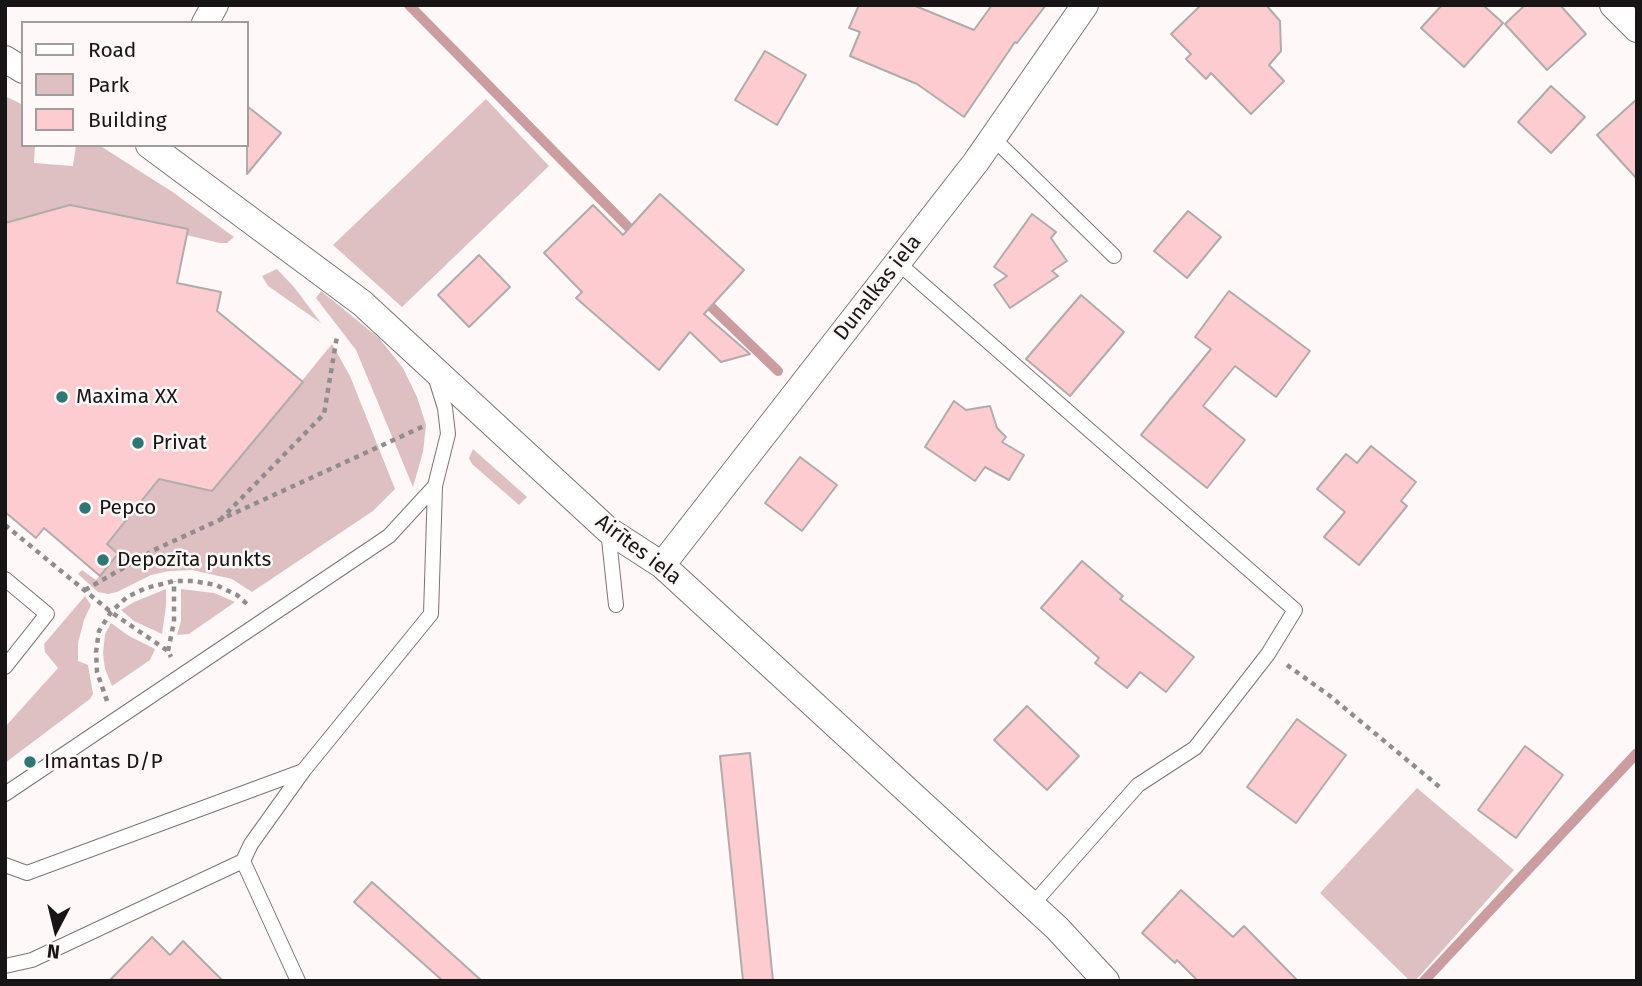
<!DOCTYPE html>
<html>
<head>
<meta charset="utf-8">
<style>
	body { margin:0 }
	#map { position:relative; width:1642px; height:986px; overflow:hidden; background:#fef8f8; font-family:"Fira Sans",sans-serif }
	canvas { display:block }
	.frame { position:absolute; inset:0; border:7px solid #171515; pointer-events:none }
	.legend { position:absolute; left:21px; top:21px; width:228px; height:126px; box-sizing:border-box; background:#fef8f8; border:2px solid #a29d9d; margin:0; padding:9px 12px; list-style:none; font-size:21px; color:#171515 }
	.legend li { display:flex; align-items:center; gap:14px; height:35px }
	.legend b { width:35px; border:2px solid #a29d9d }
	.north { position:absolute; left:21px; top:895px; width:70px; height:70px; -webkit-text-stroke:5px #fef8f8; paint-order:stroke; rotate:187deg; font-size:19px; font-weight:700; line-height:28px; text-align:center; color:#171515 }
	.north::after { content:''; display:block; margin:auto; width:24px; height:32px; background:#171515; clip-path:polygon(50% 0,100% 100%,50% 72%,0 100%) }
</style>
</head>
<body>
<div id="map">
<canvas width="1642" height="986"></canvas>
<div class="frame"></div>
<ul class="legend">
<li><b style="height:9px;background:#fff"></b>Road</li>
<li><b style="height:19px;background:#dec0c2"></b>Park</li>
<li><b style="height:19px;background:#fcccd0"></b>Building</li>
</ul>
<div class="north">N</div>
</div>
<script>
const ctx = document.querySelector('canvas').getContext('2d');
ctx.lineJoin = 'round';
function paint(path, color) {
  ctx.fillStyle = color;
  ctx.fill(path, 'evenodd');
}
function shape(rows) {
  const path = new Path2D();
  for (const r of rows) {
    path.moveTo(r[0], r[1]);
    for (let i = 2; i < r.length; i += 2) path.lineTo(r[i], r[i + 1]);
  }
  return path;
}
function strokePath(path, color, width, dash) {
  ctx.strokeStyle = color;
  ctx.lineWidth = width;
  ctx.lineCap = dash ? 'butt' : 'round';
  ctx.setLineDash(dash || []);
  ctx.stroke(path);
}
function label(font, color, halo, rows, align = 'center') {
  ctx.font = font + ' "Fira Sans",sans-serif';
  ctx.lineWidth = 5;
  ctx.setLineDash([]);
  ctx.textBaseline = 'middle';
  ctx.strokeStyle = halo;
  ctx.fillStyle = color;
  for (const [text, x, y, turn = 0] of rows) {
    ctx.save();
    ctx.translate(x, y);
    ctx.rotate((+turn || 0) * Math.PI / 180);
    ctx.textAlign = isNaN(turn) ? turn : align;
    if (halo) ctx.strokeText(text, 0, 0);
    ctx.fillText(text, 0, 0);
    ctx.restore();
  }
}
paint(shape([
	[5,96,23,105,23,145,35,145,34,163,73,166,76,145,99,145,174,193,234,237,227,243,220,243,186,235,5,223],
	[486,99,549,166,402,307,333,245],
	[277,269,294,287,321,323,268,286,262,276],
	[321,291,379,338,403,368,417,397,426,425,423,452,413,487,356,350,316,298],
	[332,344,350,376,395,489,373,511,252,592,232,579,192,570,169,571,151,575,117,592,108,594,98,592,78,574,82,570,96,580,118,554,107,544,159,479,212,491],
	[473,449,527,497,519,505,472,464,469,458],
	[166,589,166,606,162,634,134,621,121,610,134,602],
	[181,589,214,593,235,602,189,634,177,635,181,621],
	[85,596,91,605,84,620,78,643,78,661,88,665,93,694,90,699,5,763,5,727,58,668,45,652,44,644],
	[111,623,129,636,155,649,150,660,112,686,105,669,103,653,105,634],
	[1417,788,1514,870,1415,981,1410,981,1320,893]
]), '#dec0c2');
strokePath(shape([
	[409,5,639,238],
	[703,299,778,371],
	[1424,981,1637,753]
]), '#cb9da1', 10);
const building = shape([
	[859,5,913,5,974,30,992,5,1046,5,1017,43,1015,42,964,117,917,84,850,56,860,32,849,28,859,5],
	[1201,5,1266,5,1280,21,1281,51,1269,65,1284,81,1251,114,1211,73,1206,79,1186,59,1191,54,1171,34,1201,5],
	[1442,5,1483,5,1503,23,1464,67,1421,28,1442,5],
	[1525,5,1560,5,1586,34,1547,70,1505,24,1525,5],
	[765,51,806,75,777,125,735,100,765,51],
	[1551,86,1585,117,1551,153,1518,122,1551,86],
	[1637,99,1637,179,1597,135,1637,99],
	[247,106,281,133,247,174,247,106],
	[660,194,744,270,704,314,750,354,721,362,690,332,659,370,576,298,582,292,544,253,593,205,623,235,660,194],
	[70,205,188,229,177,283,221,292,217,311,303,382,212,491,159,479,107,544,118,554,100,576,44,528,36,538,5,512,5,223,70,205],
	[1188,211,1221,237,1187,278,1154,251,1188,211],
	[1032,214,1056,232,1051,238,1067,261,1052,271,1058,276,1010,308,994,285,1007,276,994,267,1032,214],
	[479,255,510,287,469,327,438,295,479,255],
	[1229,291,1310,351,1276,397,1235,366,1203,406,1245,440,1207,488,1141,435,1211,349,1195,337,1229,291],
	[1081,295,1124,332,1070,396,1026,359,1081,295],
	[954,401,966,410,990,406,997,428,1006,437,1002,442,1024,455,1009,480,985,467,975,481,925,447,954,401],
	[1371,446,1416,482,1401,501,1407,506,1359,565,1324,537,1345,512,1317,489,1346,454,1357,463,1371,446],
	[800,457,837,485,802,531,765,503,800,457],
	[1082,561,1123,596,1120,599,1194,657,1166,692,1140,672,1127,688,1095,663,1099,658,1041,608,1082,561],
	[1027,706,1079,756,1047,790,994,740,1027,706],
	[1297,719,1346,755,1296,823,1247,787,1297,719],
	[1525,746,1563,775,1516,838,1478,810,1525,746],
	[750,753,773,981,743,981,720,756,750,753],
	[372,882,482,981,443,981,354,902,372,882],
	[1181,890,1233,937,1244,926,1298,981,1198,981,1177,960,1175,963,1142,933,1181,890],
	[152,937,170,955,183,941,223,981,109,981,152,937]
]);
paint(building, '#fcccd0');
strokePath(building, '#b2abab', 2);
const lane = shape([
	[993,138,1114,256],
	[897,262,1295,610,1268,654,1195,748,1138,785,1032,905],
	[608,530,616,605],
	[5,579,47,614,5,667],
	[5,794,389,536,435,486],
	[243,861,298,981],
	[5,865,27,873,303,771],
	[5,966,32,960,243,861,251,844,304,770,431,614,435,486,448,434,445,408,435,376]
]);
const street = shape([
	[1613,5,1637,29],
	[205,23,215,5],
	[5,59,23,70],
	[149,145,362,303,608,530,662,565,1057,928,1106,981],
	[662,565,976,162,1085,5]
]);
strokePath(lane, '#7b7475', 16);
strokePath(street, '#7b7475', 28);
strokePath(shape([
	[220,520,324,414,337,336],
	[5,525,111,612,168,651,171,657],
	[85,590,154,550,424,426],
	[168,651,174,622,174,581],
	[1287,665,1330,696,1442,789],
	[107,701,97,672,96,652,99,631,111,612,127,597,146,588,174,581,193,581,216,585,237,595,248,605]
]), '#918d8d', 4.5, [5, 5]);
strokePath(lane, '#fff', 14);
strokePath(street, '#fff', 26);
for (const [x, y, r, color] of [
	[62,397,7,"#2e7775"],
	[138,443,7,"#2e7775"],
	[85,508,7,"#2e7775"],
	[103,560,7,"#2e7775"],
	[30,762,7,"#2e7775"]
]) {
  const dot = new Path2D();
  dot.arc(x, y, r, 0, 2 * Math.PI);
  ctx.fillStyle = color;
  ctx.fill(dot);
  strokePath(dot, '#fef8f8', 2.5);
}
label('21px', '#171515', '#fef8f8', [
	["Dunalkas iela",878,288,-52],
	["Airītes iela",638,550,37]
]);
label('21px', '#171515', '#fef8f8', [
	["Maxima XX",76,397],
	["Privat",152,443],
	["Pepco",99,508],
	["Depozīta punkts",117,560],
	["Imantas D/P",44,762]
], 'left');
</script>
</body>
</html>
